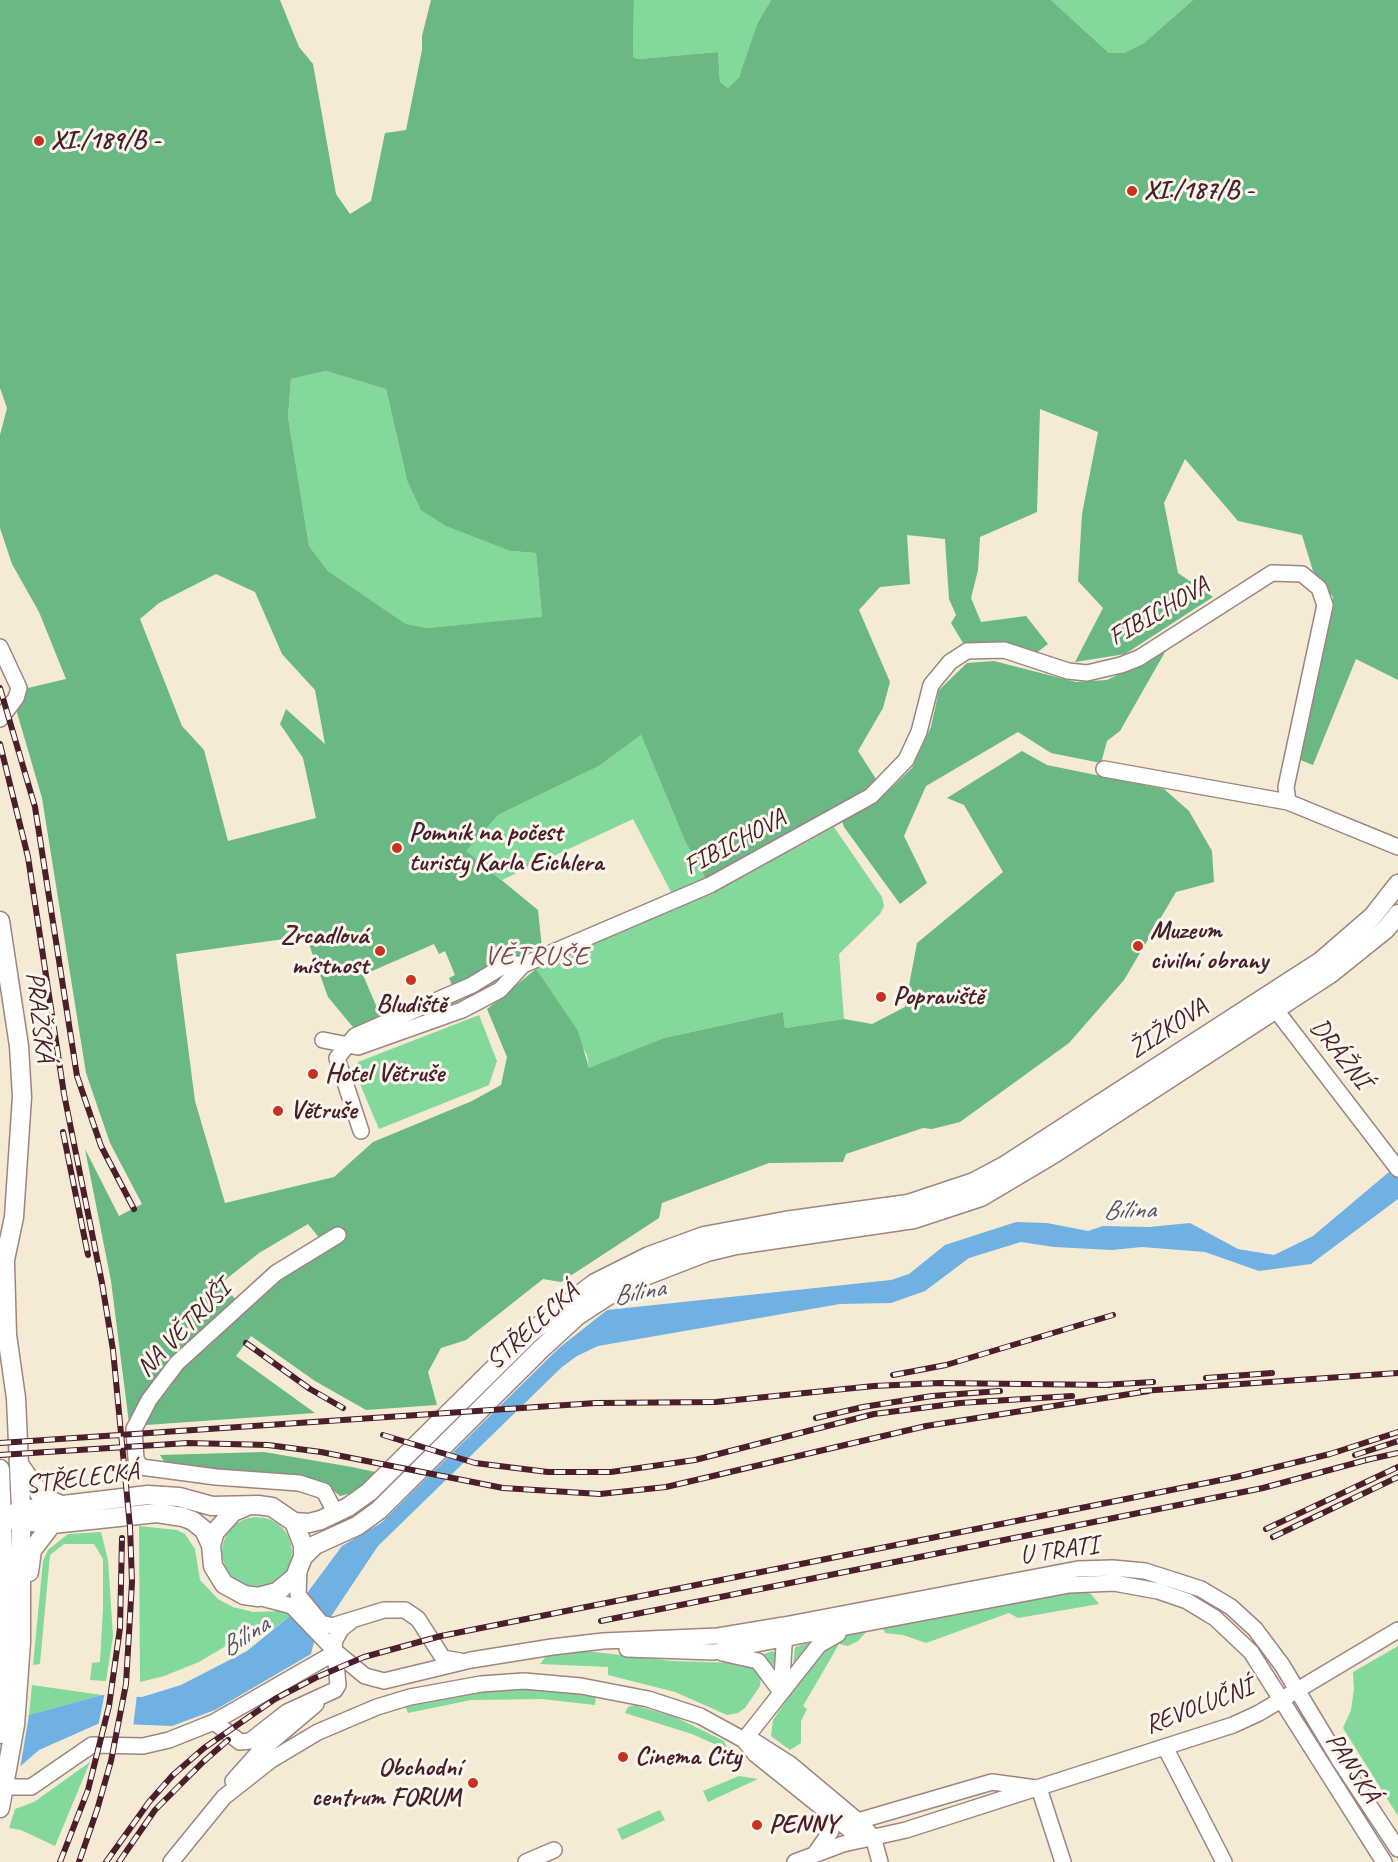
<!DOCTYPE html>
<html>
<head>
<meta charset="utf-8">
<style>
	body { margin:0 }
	canvas { display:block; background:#f5ead4 }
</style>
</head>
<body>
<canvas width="1398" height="1862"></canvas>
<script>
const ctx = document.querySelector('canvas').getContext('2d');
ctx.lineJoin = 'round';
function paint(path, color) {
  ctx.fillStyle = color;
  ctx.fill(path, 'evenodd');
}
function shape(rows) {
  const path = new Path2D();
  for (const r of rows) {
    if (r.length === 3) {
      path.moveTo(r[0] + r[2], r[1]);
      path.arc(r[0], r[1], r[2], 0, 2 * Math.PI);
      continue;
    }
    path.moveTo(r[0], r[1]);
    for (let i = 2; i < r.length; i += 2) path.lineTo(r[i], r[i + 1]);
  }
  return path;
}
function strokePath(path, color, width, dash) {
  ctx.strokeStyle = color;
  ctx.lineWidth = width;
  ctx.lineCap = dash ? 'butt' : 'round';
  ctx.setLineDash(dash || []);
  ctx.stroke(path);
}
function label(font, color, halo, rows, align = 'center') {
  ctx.font = font + ' Caveat,sans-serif';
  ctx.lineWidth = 6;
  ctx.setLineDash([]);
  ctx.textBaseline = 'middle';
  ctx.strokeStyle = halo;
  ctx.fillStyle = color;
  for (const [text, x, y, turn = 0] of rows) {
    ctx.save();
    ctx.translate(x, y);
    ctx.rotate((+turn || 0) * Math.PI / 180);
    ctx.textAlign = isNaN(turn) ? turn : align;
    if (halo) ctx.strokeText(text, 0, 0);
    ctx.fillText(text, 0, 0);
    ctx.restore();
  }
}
paint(shape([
	[634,0,771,0,757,24,739,77,728,88,720,82,718,52,638,59,633,57],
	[1051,0,1193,0,1144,43,1124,53,1109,53],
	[326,371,386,389,407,480,511,551,536,553,542,618,428,628,406,624,328,571,309,546,288,417,291,379],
	[641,735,685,841,706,879,672,894,633,819,502,880,465,851,498,815,599,766],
	[834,827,882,897,884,906,880,914,839,954,844,1019,785,1028,783,1012,664,1038,589,1069,587,1055,536,969,553,956,712,894],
	[510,969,495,988,458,1006,363,1036],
	[479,1015,497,1061,489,1085,379,1129,357,1077,358,1062],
	[257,1552,35],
	[139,1526,177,1530,185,1534,195,1549,200,1580,218,1599,233,1607,253,1612,283,1611,290,1616,272,1630,261,1625,199,1662,164,1676,140,1682],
	[101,1532,108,1560,113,1636,106,1681,90,1680,92,1663,100,1662,103,1608,103,1559,94,1544,64,1544,50,1555,40,1664,33,1665,43,1561,48,1550,68,1534],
	[1080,1590,1091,1594,1099,1604,1018,1618,1009,1613,926,1643,903,1635,885,1633,883,1628],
	[866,1632,858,1641,848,1646,839,1644,803,1706,807,1709,801,1721,801,1743,790,1750,771,1736,773,1720,824,1646,842,1636],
	[809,1643,810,1645,793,1667,795,1647],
	[1398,1646,1398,1816,1343,1728,1351,1710,1354,1689,1353,1672],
	[577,1650,673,1661,737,1663,755,1667,761,1677,760,1686,745,1708,738,1713,727,1715,675,1692,608,1675,608,1667,540,1664,547,1655],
	[773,1651,776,1654,773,1667,761,1655],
	[32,1685,102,1695,29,1715],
	[522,1689,596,1696,595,1705,542,1699,471,1700,408,1713,405,1706,465,1693],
	[634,1705,675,1717,706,1732,724,1741,728,1750,692,1734,625,1713,628,1707],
	[90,1762,55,1846,21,1830,9,1828,15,1809,34,1802],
	[739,1776,758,1779,708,1802,703,1791],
	[660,1810,665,1820,622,1840,617,1829]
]), '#83d89b');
paint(shape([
	[0,0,280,0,299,47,313,64,336,194,350,214,371,201,385,133,406,130,422,50,422,36,431,0,634,0,633,57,638,59,718,52,720,82,728,88,739,77,757,24,771,0,1051,0,1109,53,1124,53,1144,43,1193,0,1398,0,1398,680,1356,659,1313,765,1298,759,1333,597,1313,571,1302,535,1238,521,1185,459,1164,503,1178,573,1213,597,1125,654,1075,662,1103,608,1078,581,1082,514,1098,432,1040,409,1037,512,980,537,978,570,971,598,981,622,1026,616,1048,644,1035,654,963,643,951,623,956,615,949,599,945,539,907,535,910,584,880,587,859,610,890,682,883,708,858,751,876,779,866,789,706,879,685,841,641,735,599,766,498,815,466,851,538,910,542,948,508,959,357,1032,328,997,306,936,176,954,195,1101,225,1203,334,1177,373,1142,472,1101,501,1085,507,1057,487,1009,536,969,578,1031,589,1068,664,1038,783,1012,785,1028,844,1019,872,1024,905,1007,917,943,1003,872,964,805,947,798,1022,751,1047,765,1164,789,1189,811,1212,851,1214,882,1176,892,1124,980,1069,1043,960,1122,932,1129,923,1128,846,1154,843,1162,769,1163,662,1203,659,1218,561,1282,543,1279,466,1340,441,1348,428,1372,437,1405,366,1410,315,1381,251,1336,236,1356,315,1413,146,1425,129,1423,111,1281,85,1149,119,1216,142,1204,110,1143,86,1073,42,798,11,692,66,679,39,612,12,564,0,528,0,435,7,408,0,388],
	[326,371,386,389,407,480,421,510,446,526,511,551,536,553,542,617,428,628,406,624,328,571,309,546,288,417,291,379],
	[216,574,255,592,282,654,315,690,325,744,286,709,280,724,303,758,316,818,228,841,204,750,182,726,140,619,159,603],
	[434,944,439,954,445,951,455,975,449,978,452,985,381,1017,363,975],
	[308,1224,325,1245,243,1306,225,1289,225,1280,259,1253],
	[1165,652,1120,731,1107,741,1101,763,1051,753,1018,732,926,786,904,836,927,883,900,904,844,827,842,821,883,796,912,768,931,727,939,690,967,663,994,661,1076,682,1107,680],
	[264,1452,352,1467,380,1473,352,1493,340,1496,327,1485,166,1465,160,1455]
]), '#6ab883');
paint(shape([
	[1398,1152,1398,1199,1311,1264,1259,1271,1205,1252,1142,1247,1112,1250,1054,1247,1021,1242,969,1258,925,1291,891,1303,840,1304,598,1346,577,1356,562,1367,378,1546,314,1642,311,1654,215,1710,172,1726,100,1723,39,1750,0,1784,0,1735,29,1715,102,1695,142,1697,181,1685,247,1651,290,1616,342,1546,381,1523,559,1348,607,1310,891,1280,909,1274,945,1245,1016,1222,1047,1223,1088,1231,1103,1226,1149,1227,1190,1223,1238,1249,1274,1255,1313,1236,1389,1172]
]), '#6fb1e3');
paint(shape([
	[105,1692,137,1694,133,1728,98,1727],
	[29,1715,20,1769,0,1784,0,1735]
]), '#f5ead4');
const minor = shape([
	[0,647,19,688,16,698,0,719],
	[1104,769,1288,802],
	[1269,1001,1398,1169],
	[323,1040,358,1047,462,1010,500,990,523,965,710,885,871,796,906,760,919,732,931,685,950,662,967,651,1004,650,1068,671,1087,673,1121,665,1139,658,1272,573,1302,574,1319,588,1325,605,1286,787,1288,802,1398,847],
	[361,1131,337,1058,355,1036,472,985,508,963,523,965],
	[336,1514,324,1491,299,1483,216,1477,141,1467,136,1459,134,1429,149,1400,177,1363,276,1273,338,1235],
	[299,1569,298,1595,321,1623,332,1626,384,1610,405,1610,418,1619,443,1658,460,1661],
	[258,1597,292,1606,336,1652,365,1676,384,1681,471,1660,552,1647,603,1641,718,1636,784,1625,1078,1569,1113,1568,1145,1571,1201,1589,1231,1607,1255,1629,1282,1665,1338,1758,1398,1849],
	[627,1649,714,1652,1069,1585,1114,1583,1158,1591,1187,1601,1215,1618,1251,1652,1384,1862],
	[722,1653,758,1661,781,1692],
	[781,1692,785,1631],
	[214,1722,240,1742,250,1741,287,1712,335,1690,338,1685,334,1642,341,1629,350,1622],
	[744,1740,755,1754,862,1840],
	[744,1740,819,1645,838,1634],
	[1165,1747,1224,1862],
	[233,1781,258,1753,316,1704],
	[5,1787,31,1787,92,1745,143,1746,169,1740,214,1722,336,1652],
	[1039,1788,1063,1862],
	[858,1821,992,1782,1036,1788],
	[814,1855,831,1831,831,1819,827,1810],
	[171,1862,224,1797,271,1760,318,1732,377,1707,410,1697,481,1684,524,1681,581,1686,648,1699,700,1716,744,1740,754,1741,790,1764,858,1821,873,1837,880,1862],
	[526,1862,554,1850],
	[795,1862,843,1844,906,1830,1233,1725,1259,1713,1398,1630]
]);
const major = shape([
	[0,921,19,1046,22,1097,14,1217,2,1274],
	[21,1467,42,1497,59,1504],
	[0,1469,7,1658,0,1734],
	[4,1518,21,1510,148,1495,179,1497,212,1506,258,1505,272,1507,294,1522,303,1545,303,1557,295,1577,277,1592,258,1597,244,1595,224,1584,213,1566,211,1545,215,1532,233,1512,245,1507],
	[12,1520,52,1524,157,1513,183,1517,193,1521,204,1530,211,1545],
	[294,1522,309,1523,321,1520,348,1507,369,1492,531,1332,595,1283,649,1256,704,1236,785,1221,908,1204,974,1182,1004,1166,1321,961,1373,916,1398,884],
	[303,1557,315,1545,357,1526,379,1510,541,1349,577,1316,606,1297,637,1279,707,1252,736,1245,914,1219,981,1197,1055,1153,1330,974,1386,929,1398,914],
	[29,1572,32,1550,52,1524],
	[0,1808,15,1725,21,1642,21,1510,16,1398,7,1335,5,1263]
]);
strokePath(minor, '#a08480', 18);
strokePath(major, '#a08480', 21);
strokePath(minor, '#fff', 15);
strokePath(major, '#fff', 18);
const rail = shape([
	[0,688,35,807,77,1076,101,1146,134,1209],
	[0,744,28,857,64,1094,102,1283,113,1350,130,1527,132,1582,126,1684,111,1761,97,1810,79,1862],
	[63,1132,88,1255],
	[246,1343,310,1389,343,1408],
	[893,1375,946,1365,1113,1315],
	[1206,1378,1272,1373],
	[1102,1385,1153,1382],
	[1141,1391,1398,1373],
	[816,1418,863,1407,932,1396,1000,1391],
	[383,1435,475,1463,548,1472,611,1472,695,1460,874,1414,960,1403,1072,1396],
	[0,1443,596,1403,716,1402,874,1386,940,1383,1110,1385],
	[0,1455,188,1443,268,1445,321,1452,503,1488,600,1494,666,1487,926,1426,1149,1391],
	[1355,1455,1398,1441],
	[1366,1460,1398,1453],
	[1266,1529,1398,1467],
	[1273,1537,1398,1477],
	[601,1621,1263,1488,1370,1459],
	[60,1862,88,1790,109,1706,120,1628,122,1538],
	[106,1862,149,1802,173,1775,204,1748,275,1699,315,1678,364,1657,441,1636,1236,1477,1330,1454,1398,1432],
	[119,1862,155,1810,203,1762,228,1740]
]);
strokePath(rail, '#4a1f2b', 6);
strokePath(rail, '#fbf7ec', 4, [11]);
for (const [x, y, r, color] of [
	[39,141,6,"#c8321e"],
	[1132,191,6,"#c8321e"],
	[397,848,6,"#c8321e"],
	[1138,946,6,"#c8321e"],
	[380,951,6,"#c8321e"],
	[411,980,6,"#c8321e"],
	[881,997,6,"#c8321e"],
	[313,1074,6,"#c8321e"],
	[278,1111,6,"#c8321e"],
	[623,1757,6,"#c8321e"],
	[473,1783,6,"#c8321e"],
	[757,1825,6,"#c8321e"]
]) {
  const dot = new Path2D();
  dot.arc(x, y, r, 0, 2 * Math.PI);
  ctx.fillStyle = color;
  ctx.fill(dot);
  strokePath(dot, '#fbf7ec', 2);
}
label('bold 26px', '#4a1f2b', '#fbf7ec', [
	["XI./189/B -",51,141],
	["XI./187/B -",1144,191],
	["Pomník na počest",409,833],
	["turisty Karla Eichlera",409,863],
	["Muzeum",1150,931],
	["civilní obrany",1150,961],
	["Zrcadlová",368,936,"right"],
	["místnost",368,966,"right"],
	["Popraviště",893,997],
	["Bludiště",411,1005,"center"],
	["Hotel Větruše",325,1074],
	["Větruše",290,1111],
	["Cinema City",635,1757],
	["Obchodní",461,1768,"right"],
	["centrum FORUM",461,1798,"right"],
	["PENNY",769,1825]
], 'left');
label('26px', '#4a1f2b', '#fbf7ec', [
	["FIBICHOVA",1159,612,-30],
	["FIBICHOVA",735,843,-28],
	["PRAŽSKÁ",39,1017,83],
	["ŽIŽKOVA",1168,1029,-33],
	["DRÁŽNÍ",1340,1054,52],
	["STŘELECKÁ",533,1327,-42],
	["NA VĚTRUŠI",184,1329,-46],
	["STŘELECKÁ",82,1479,-7],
	["U TRATI",1059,1551,-8],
	["REVOLUČNÍ",1199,1707,-21],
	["PANSKÁ",1352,1768,57]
]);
ctx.letterSpacing = '1.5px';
label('27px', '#7c475b', '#fbf7ec', [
	["VĚTRUŠE",537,957]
]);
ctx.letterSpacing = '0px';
label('italic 27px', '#57526b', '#fbf7ec', [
	["Bílina",1129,1211,-1],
	["Bílina",639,1293,-10],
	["Bílina",245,1637,-33]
]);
</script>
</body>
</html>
